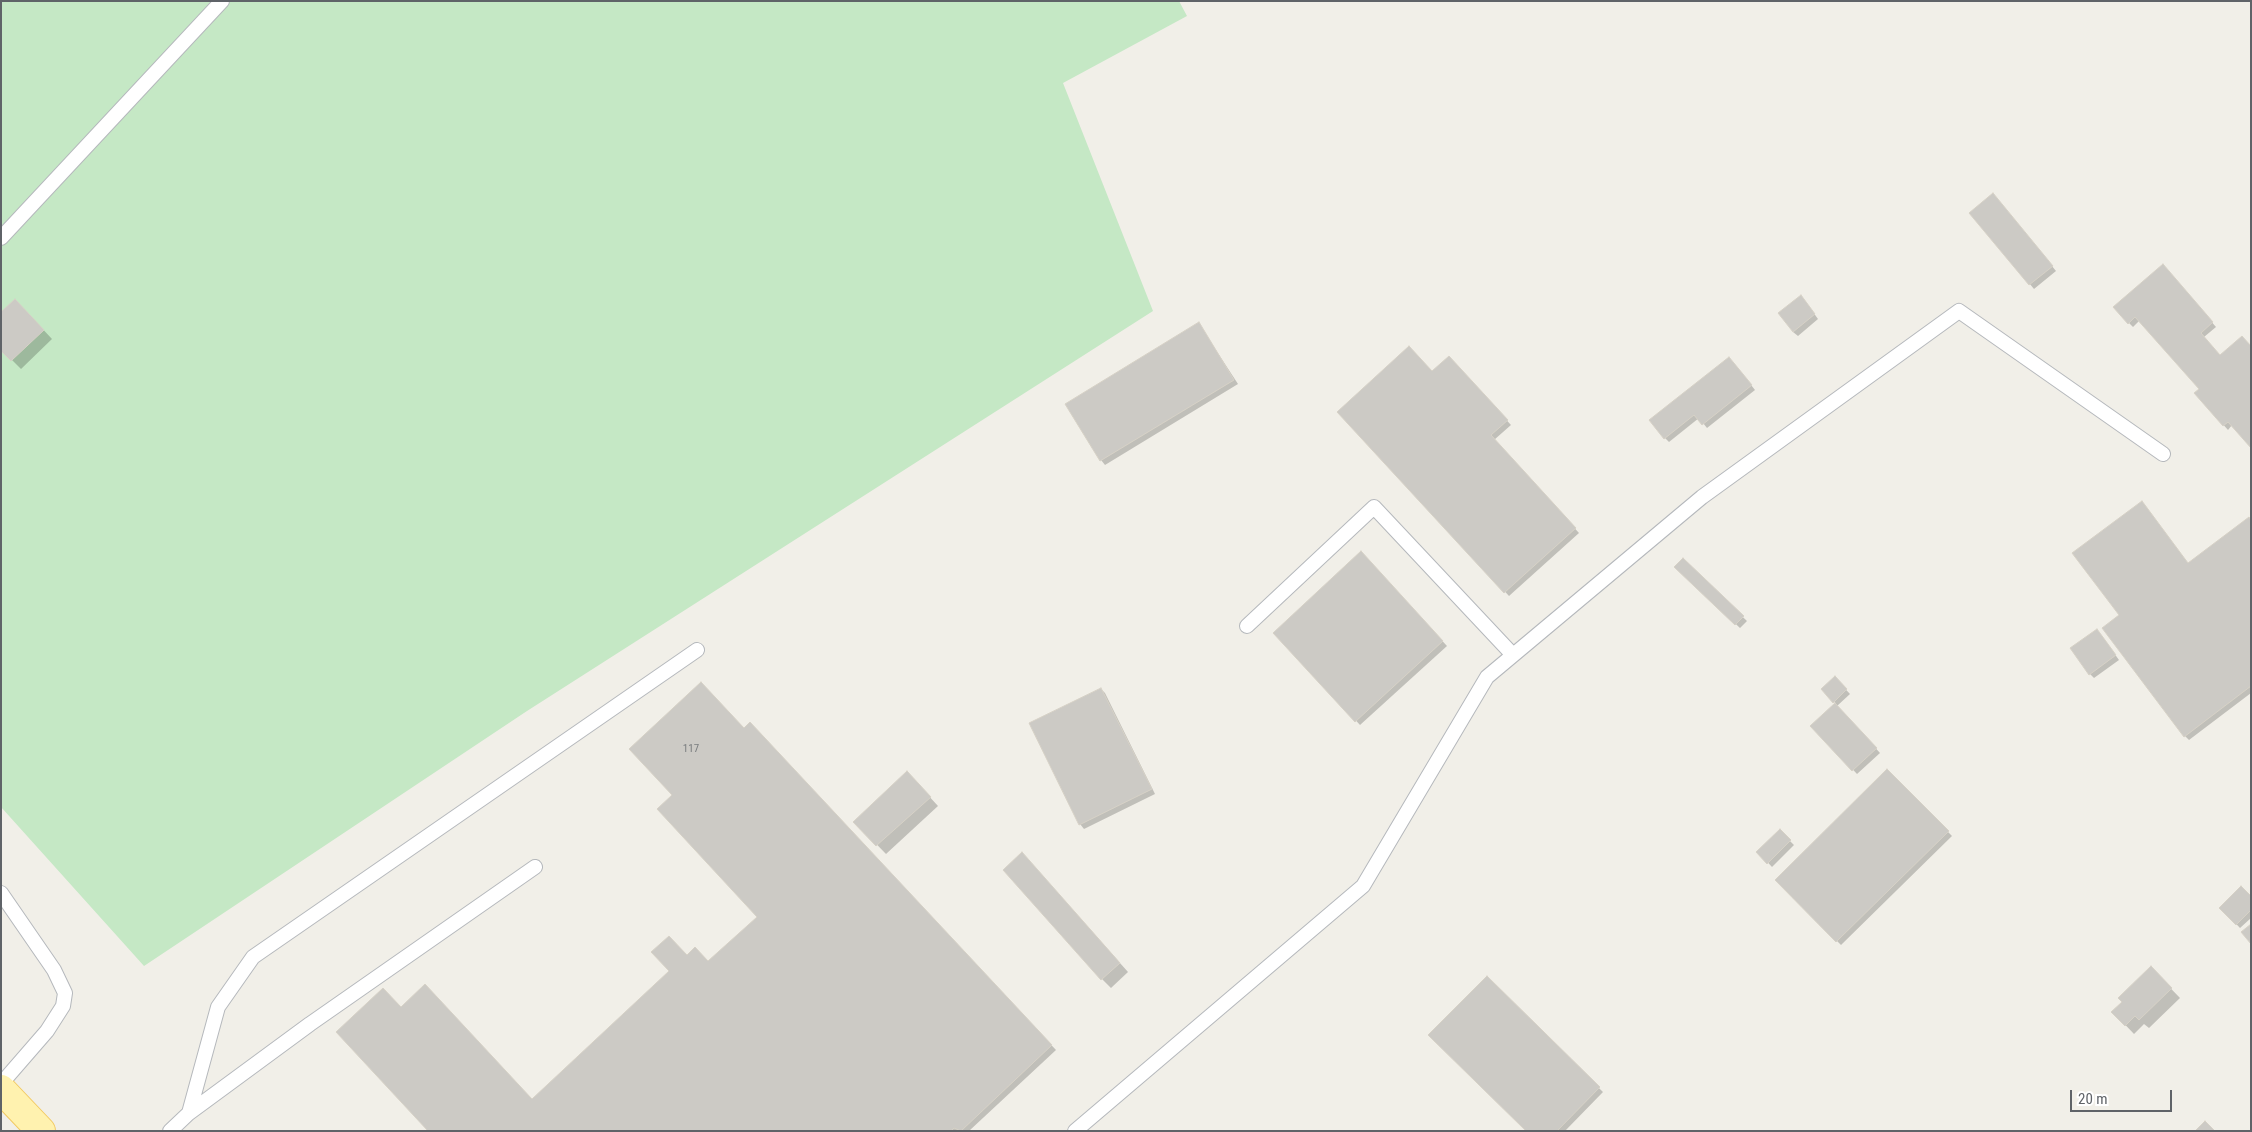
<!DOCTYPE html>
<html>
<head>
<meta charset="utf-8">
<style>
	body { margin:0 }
	#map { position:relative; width:2252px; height:1132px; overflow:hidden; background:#f1efe8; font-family:"Roboto Condensed",sans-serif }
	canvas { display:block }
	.frame { position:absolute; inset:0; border:2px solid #5f6368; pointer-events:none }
	.scale { position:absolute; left:2070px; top:1090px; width:102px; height:22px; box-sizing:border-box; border:2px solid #5f6368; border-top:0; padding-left:6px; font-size:15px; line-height:18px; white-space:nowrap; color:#5f6368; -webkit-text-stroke:4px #fff; paint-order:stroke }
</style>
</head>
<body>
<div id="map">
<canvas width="2252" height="1132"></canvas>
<div class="frame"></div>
<div class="scale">20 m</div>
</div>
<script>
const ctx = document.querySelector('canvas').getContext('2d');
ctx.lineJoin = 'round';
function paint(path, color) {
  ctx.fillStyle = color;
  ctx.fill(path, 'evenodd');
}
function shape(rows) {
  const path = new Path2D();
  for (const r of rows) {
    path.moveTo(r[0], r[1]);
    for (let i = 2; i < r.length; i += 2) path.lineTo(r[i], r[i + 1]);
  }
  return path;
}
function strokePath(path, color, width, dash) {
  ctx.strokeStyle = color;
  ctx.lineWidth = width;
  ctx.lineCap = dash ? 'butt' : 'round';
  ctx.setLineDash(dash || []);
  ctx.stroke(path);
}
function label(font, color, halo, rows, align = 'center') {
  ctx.font = font + ' "Roboto Condensed",sans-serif';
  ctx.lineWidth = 4;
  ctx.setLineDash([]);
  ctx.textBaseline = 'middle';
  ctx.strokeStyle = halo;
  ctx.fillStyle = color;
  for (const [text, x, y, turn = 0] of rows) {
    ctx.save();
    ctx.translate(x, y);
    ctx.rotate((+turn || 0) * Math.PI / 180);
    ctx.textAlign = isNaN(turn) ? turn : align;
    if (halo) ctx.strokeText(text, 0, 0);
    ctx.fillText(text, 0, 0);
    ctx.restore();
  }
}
paint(shape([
	[1,1,1179,1,1187,16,1063,83,1153,311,527,711,144,966,1,807]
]), '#c5e8c5');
paint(shape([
	[1997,199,2056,271,2034,289,1971,213],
	[2167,270,2216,327,2204,337,2232,425,2228,430,2196,394,2200,389,2140,320,2133,327,2129,323],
	[1805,301,1818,319,1798,336,1793,332],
	[24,309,52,339,21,369,1,349],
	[1199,324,1238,384,1105,465,1101,460],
	[1449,358,1511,425,1494,440,1579,533,1509,596,1339,412,1432,373],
	[1733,362,1755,390,1707,428,1699,418,1669,442,1665,438],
	[2251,521,2251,693,2189,740,2185,736,2121,615],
	[1361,553,1447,646,1360,725,1275,633],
	[1683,560,1747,621,1740,628,1676,567],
	[2101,635,2119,660,2094,678,2090,674],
	[1835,678,1850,694,1837,706,1880,753,1857,774,1812,726,1836,704,1823,689],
	[1101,689,1105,693,1155,794,1084,829,1080,824,1030,724],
	[754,728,1056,1050,969,1131,429,1131,401,1008,532,1101,687,957,708,963,758,917,744,730],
	[1887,770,1952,836,1841,945,1776,880],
	[916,782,938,806,886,854,855,822],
	[1780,831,1794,845,1772,867,1758,852],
	[1031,863,1128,972,1111,988,1102,979],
	[2251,898,2251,918,2240,928,2221,908],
	[2151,968,2180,998,2149,1028,2144,1024,2134,1034,2113,1012],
	[1487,978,1603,1092,1565,1131,1527,1131]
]), '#0003');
const building = shape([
	[1993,193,2053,266,2029,285,1969,213,1993,193],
	[2163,264,2213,322,2201,333,2220,355,2242,336,2251,346,2251,448,2228,422,2223,426,2194,393,2199,389,2135,317,2128,324,2113,307,2163,264],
	[1801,295,1815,314,1793,332,1778,313,1801,295],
	[15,299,44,330,11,361,1,351,1,312,15,299],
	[1199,322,1234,380,1100,461,1065,404,1199,322],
	[1409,346,1432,371,1449,356,1508,420,1491,435,1576,528,1504,593,1337,412,1409,346],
	[1729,357,1752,385,1702,425,1694,415,1664,439,1649,420,1729,357],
	[2142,501,2188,563,2249,517,2251,520,2251,686,2184,737,2102,628,2119,615,2072,553,2142,501],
	[1361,551,1443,641,1355,722,1273,633,1361,551],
	[1683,558,1744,616,1735,625,1674,567,1683,558],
	[2097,629,2116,655,2089,675,2070,648,2097,629],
	[1835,676,1847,689,1833,703,1821,689,1835,676],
	[701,682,744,728,750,722,1052,1045,961,1131,954,1128,951,1131,428,1131,336,1032,383,988,401,1007,425,984,532,1099,669,971,651,952,669,936,687,955,695,947,708,961,757,917,657,809,672,795,629,749,701,682],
	[1101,688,1152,789,1079,825,1029,723,1101,688],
	[1835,703,1877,748,1852,771,1810,726,1835,703],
	[1887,769,1949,831,1836,942,1775,880,1887,769],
	[907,771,931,797,876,846,853,822,907,771],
	[1780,829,1791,840,1767,864,1756,852,1780,829],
	[1022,852,1120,963,1101,980,1003,870,1022,852],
	[2241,886,2251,896,2251,910,2236,925,2219,908,2241,886],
	[2251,924,2251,944,2241,932,2251,924],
	[2151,966,2172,988,2139,1020,2135,1016,2125,1026,2111,1012,2122,1002,2118,998,2151,966],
	[1487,976,1600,1087,1557,1131,1526,1131,1428,1035,1487,976],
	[2205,1121,2215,1131,2195,1131,2205,1121]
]);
paint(building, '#cccac5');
strokePath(building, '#d6d1c6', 1);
const lane = shape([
	[1,238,222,1],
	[1247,626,1374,507,1513,655],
	[1,893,54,970,65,993,63,1006,47,1031,1,1084],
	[189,1113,218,1007,253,957,697,650],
	[170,1131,189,1113,310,1024,535,867],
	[1075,1131,1363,886,1487,677,1702,497,1959,311,2163,454]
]);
const primary = shape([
	[1,1089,41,1131]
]);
strokePath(lane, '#b5b8bc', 16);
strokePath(primary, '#f2c960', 30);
strokePath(lane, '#fff', 14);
strokePath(primary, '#fff2af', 28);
label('11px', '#7a7d7f', null, [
	["117",691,749]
]);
</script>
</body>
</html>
